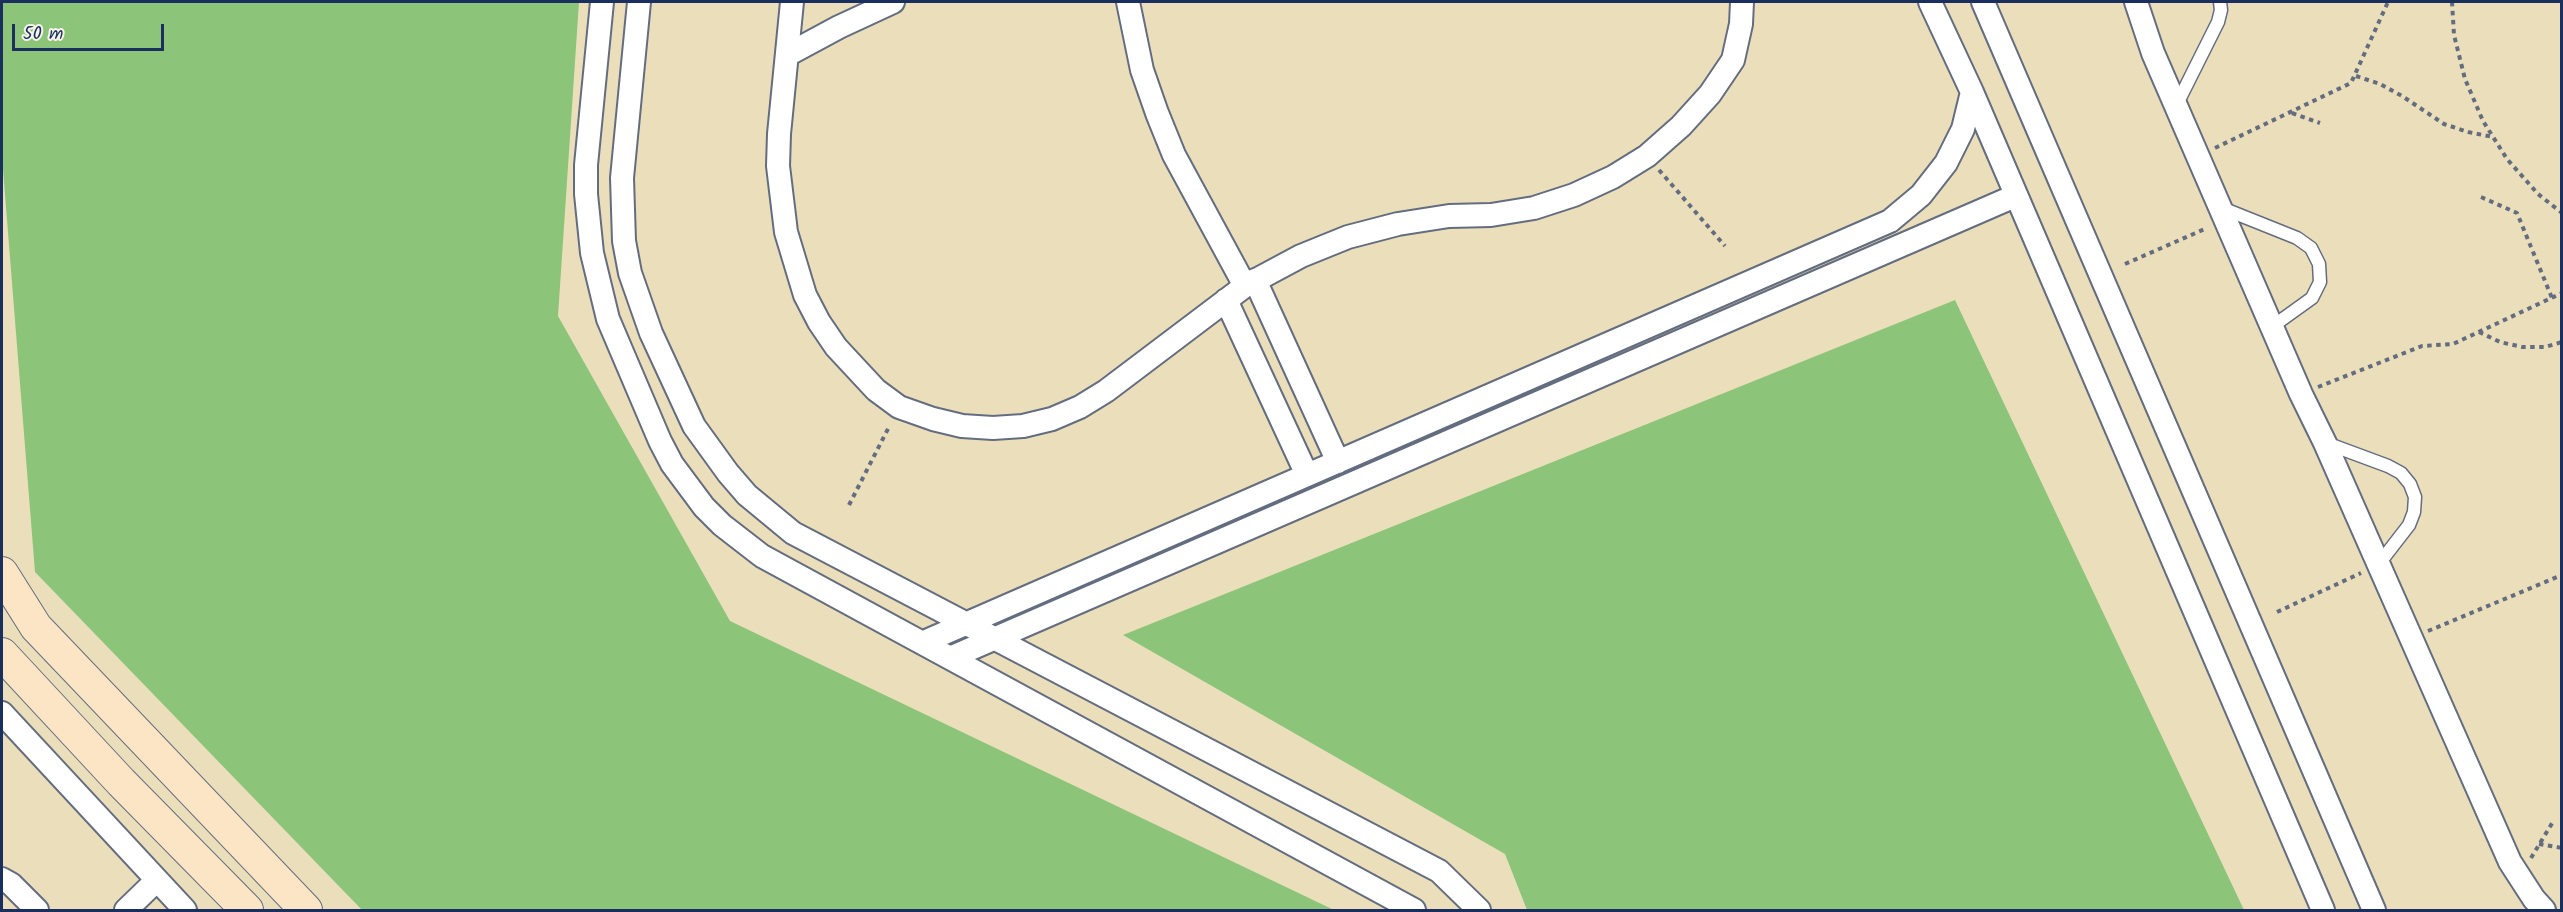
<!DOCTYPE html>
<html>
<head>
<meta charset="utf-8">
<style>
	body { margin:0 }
	#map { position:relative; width:2563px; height:912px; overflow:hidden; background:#ebdfbb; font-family:Kalam,sans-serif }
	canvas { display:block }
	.frame { position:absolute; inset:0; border:3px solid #1b2f5e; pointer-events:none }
	.scale { position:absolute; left:12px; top:24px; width:152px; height:27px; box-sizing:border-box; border:3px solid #1b2f5e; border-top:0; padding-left:8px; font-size:18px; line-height:21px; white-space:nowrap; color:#1b2f5e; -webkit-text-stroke:4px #f7f3e8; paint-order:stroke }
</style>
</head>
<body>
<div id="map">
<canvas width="2563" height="912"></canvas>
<div class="frame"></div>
<div class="scale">50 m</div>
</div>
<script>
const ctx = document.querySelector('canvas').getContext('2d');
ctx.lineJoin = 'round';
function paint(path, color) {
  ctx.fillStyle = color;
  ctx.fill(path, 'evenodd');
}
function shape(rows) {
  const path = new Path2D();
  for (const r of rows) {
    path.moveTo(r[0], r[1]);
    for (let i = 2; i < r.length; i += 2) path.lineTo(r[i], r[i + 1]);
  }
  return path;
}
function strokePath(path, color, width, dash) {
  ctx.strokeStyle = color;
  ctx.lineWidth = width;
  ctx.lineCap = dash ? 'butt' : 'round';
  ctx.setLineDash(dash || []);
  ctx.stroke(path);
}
paint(shape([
	[2,2,579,2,558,316,730,621,1334,910,362,910,35,572,2,157],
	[1955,300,2244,910,1527,910,1505,854,1123,635]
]), '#8cc579');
const lane = shape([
	[2176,106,2218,22,2221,10,2220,2],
	[2222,208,2297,238,2311,248,2319,264,2320,282,2312,298,2273,326],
	[2326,443,2388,466,2401,473,2410,484,2415,497,2414,512,2409,525,2378,565]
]);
const street = shape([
	[602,2,586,165,586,194,592,253,608,319,660,441,672,464,704,507,722,525,762,556,1414,910],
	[639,2,622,178,624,241,630,273,651,333,694,426,728,473,747,495,793,533,1439,871,1479,910],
	[792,2,779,134,778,166,786,232,805,295,819,322,836,347,876,390,899,407,933,419,962,426,993,428,1023,426,1052,419,1080,407,1106,391,1245,286,1301,256,1348,237,1398,224,1449,216,1491,215,1534,208,1574,195,1613,177,1647,156,1681,126,1710,94,1733,60,1741,24,1742,2],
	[1128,2,1142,70,1157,113,1174,155,1245,286],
	[1930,2,1972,92,2323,910],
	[1983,2,2374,910],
	[2136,2,2153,53,2301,394,2325,443,2510,862,2534,899,2544,910],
	[787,55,839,27,893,2],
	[1255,280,1338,462],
	[1226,300,1307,475],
	[924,642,1890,221,1921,195,1946,163,1963,129,1972,92],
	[952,657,2015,196],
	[2,713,185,910],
	[2,879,11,884,37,910],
	[126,910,157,880]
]);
const secondary = shape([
	[2,573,36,627,306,910],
	[2,654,121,782,247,910]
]);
strokePath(lane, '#646d7f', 15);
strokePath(street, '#646d7f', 26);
strokePath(secondary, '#646d7f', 34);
strokePath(shape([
	[2452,2,2454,35,2465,79,2483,121,2507,159,2538,194,2562,213],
	[2356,76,2380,84,2402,96,2444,124,2468,132,2493,137],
	[2292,113,2320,123],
	[2215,148,2351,83,2388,2],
	[1659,170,1725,246],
	[2481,197,2517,213,2552,298],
	[2125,264,2207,228],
	[2479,332,2500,342,2522,347,2545,347,2562,342],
	[2318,387,2422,346,2453,344,2562,293],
	[849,505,890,425],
	[2277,612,2361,573],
	[2428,631,2562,575],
	[2539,844,2562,848],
	[2531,858,2554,820]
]), '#646d7f', 4, [4.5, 4.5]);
strokePath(lane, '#fff', 12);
strokePath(street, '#fff', 22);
strokePath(secondary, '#fce5c4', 32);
</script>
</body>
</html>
